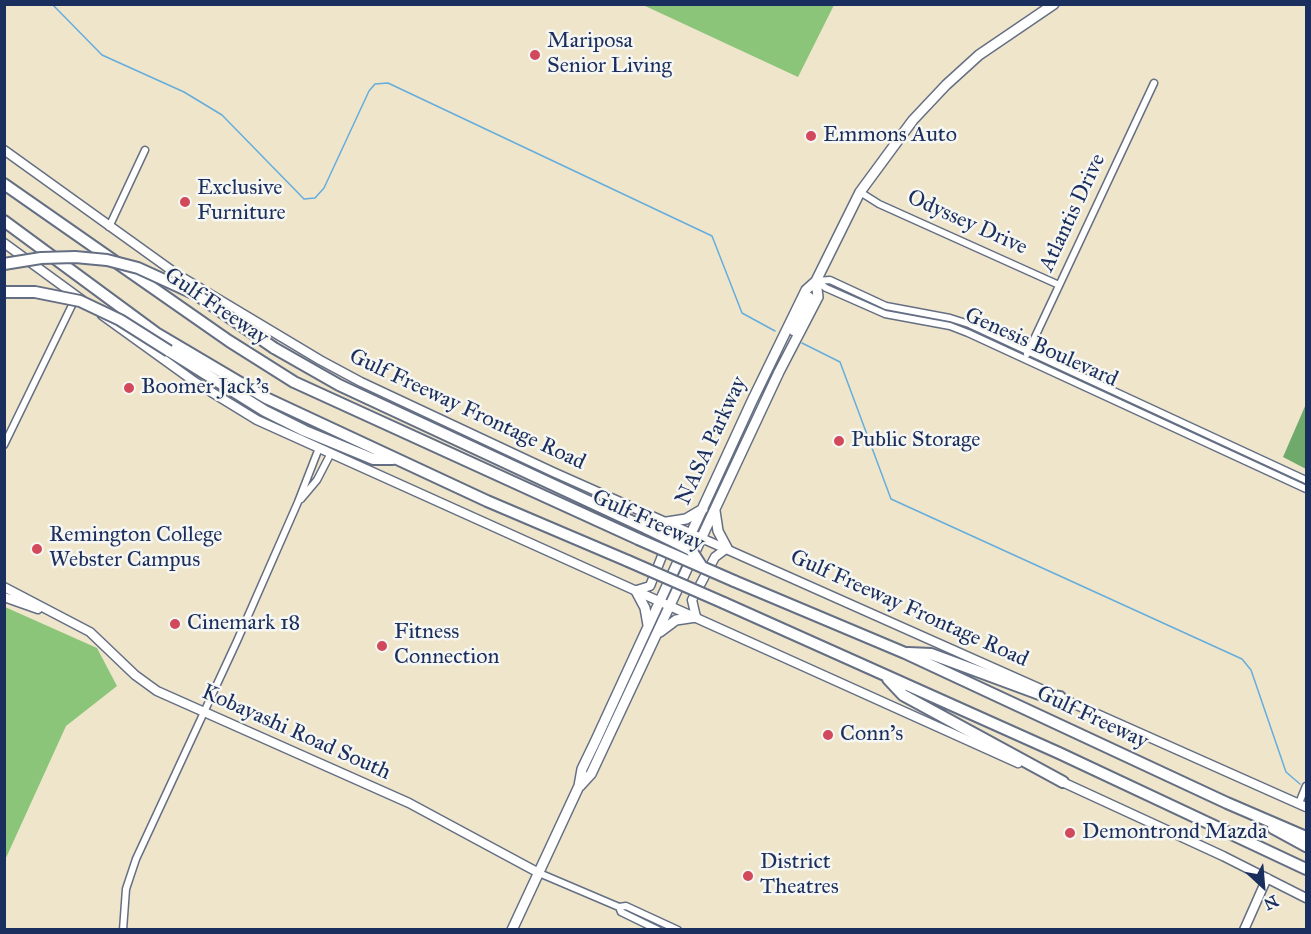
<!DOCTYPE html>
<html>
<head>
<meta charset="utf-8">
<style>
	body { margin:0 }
	#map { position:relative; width:1311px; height:934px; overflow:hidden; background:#efe5cb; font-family:"IM FELL Great Primer",serif }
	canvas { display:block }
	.frame { position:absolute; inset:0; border:6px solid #1b2f5e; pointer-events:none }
	.north { position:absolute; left:1233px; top:856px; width:60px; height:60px; -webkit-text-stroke:4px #f6f6f2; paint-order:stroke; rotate:154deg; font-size:16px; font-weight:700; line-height:24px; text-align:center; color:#1b2f5e }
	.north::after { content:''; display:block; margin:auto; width:21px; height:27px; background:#1b2f5e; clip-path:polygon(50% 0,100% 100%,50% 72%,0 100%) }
</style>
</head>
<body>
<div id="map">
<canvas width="1311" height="934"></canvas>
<div class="frame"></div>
<div class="north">N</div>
</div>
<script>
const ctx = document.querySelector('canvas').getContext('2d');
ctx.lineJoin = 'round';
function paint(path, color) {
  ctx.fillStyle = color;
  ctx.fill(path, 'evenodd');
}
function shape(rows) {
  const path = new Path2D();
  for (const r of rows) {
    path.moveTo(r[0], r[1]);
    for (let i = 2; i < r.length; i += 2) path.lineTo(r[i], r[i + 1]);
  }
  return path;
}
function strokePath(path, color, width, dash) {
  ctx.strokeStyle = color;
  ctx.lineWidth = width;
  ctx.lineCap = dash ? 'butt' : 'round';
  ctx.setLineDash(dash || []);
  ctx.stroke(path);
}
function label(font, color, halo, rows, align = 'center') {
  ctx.font = font + ' "IM FELL Great Primer",serif';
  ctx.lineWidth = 5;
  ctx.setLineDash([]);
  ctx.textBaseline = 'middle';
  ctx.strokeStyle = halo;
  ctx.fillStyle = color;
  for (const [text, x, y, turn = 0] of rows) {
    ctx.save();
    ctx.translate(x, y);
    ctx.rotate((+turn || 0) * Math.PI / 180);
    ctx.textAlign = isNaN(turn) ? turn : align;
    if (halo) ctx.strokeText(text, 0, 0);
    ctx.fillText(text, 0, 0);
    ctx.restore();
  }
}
paint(shape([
	[643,5,834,5,798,77],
	[5,607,97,648,117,686,66,726,5,860]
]), '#8ac57a');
paint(shape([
	[1306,404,1306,469,1283,457]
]), '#6faa6a');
strokePath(shape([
	[52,4,102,55,184,92,222,115,304,199,315,198,324,188,369,91,375,84,388,83,712,236,742,313,775,331],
	[802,343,840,362,891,499,1242,659,1251,670,1286,772,1300,784]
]), '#65addc', 1.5);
const street = shape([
	[860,192,879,204,1059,285],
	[109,227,145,150],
	[816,281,826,288,885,314,950,326,968,333,1306,489],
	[816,281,830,280,886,306,950,318,969,324,1306,480],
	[1027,354,1154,83],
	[4,445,75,299],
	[301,499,317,480,331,453],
	[1299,803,1306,786],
	[539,873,619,907,626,906,678,930],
	[619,907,621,912,658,930],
	[123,930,126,889,136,859,237,641,298,502,319,448]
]);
const secondary = shape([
	[4,150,178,275,320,360,361,382,553,472,1306,807],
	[4,243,82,300],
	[102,315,195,382,257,420,1018,763],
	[4,587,90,632,135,675,157,691,409,803,539,873],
	[637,590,650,586,670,536,667,522],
	[4,597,38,609],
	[696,617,692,600,715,557,727,548],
	[1058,780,1223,856,1306,898],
	[1244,930,1267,878]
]);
const primary = shape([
	[814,285,860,192,913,120,946,85,979,55,1054,4],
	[794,331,809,297],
	[715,511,718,531,727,548],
	[667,522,686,519,703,509],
	[636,591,645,608,648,625],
	[660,632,676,620,696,617],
	[580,786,591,774,779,372,818,297,816,281],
	[512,930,579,786,582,769,595,742,752,401,806,290,816,281]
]);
const highway = shape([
	[4,184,229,341,294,382,638,539],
	[4,221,156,333,266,398,487,501,628,561],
	[274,348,339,385,648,529],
	[169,351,265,411,305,431,373,459,393,459],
	[734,581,905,653,1227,803,1306,837],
	[724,603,1059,753,1306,869],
	[908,653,931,654,1042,695,1060,697],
	[888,679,903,695,1063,782],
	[1273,828,1306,846]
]);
strokePath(street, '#656f84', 9);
strokePath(secondary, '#656f84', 11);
strokePath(primary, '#656f84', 12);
strokePath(highway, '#656f84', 14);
strokePath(street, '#fff', 6);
strokePath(secondary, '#fff', 8);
strokePath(primary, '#fff', 9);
strokePath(highway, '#fff', 10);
const highwayBridge = shape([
	[4,264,41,258,75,257,107,260,138,268,197,295,274,348],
	[4,292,35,292,80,301,120,320,169,351],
	[648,529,691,550,702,567],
	[638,539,734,581],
	[628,561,724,603]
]);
strokePath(highwayBridge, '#656f84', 14, []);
strokePath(highwayBridge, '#fff', 10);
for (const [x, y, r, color] of [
	[535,55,6,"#d1495b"],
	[811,136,6,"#d1495b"],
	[185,202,6,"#d1495b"],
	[129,388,6,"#d1495b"],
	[839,441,6,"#d1495b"],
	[37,549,6,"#d1495b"],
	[175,624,6,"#d1495b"],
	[382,646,6,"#d1495b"],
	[828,735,6,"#d1495b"],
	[1070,833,6,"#d1495b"],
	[748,876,6,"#d1495b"]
]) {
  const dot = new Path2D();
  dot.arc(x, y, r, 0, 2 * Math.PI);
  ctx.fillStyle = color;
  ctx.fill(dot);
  strokePath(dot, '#f6f6f2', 2);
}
label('22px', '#1b2f5e', '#f6f6f2', [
	["Mariposa",547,42],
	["Senior Living",547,67],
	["Emmons Auto",823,136],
	["Exclusive",197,189],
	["Furniture",197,214],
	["Boomer Jack's",141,388],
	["Public Storage",851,441],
	["Remington College",49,536],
	["Webster Campus",49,561],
	["Cinemark 18",187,624],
	["Fitness",394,633],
	["Connection",394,658],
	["Conn's",840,735],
	["Demontrond Mazda",1082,833],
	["District",760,863],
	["Theatres",760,888]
], 'left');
label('22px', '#1b2f5e', '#f6f6f2', [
	["Atlantis Drive",1073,213,-65],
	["Odyssey Drive",967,223,24],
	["Gulf Freeway",216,307,34],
	["Genesis Boulevard",1041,348,24],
	["Gulf Freeway Frontage Road",467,410,25],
	["NASA Parkway",712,441,-65],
	["Gulf Freeway",648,521,24],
	["Gulf Freeway Frontage Road",909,609,24],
	["Gulf Freeway",1092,718,25],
	["Kobayashi Road South",296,733,24]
]);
</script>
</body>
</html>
